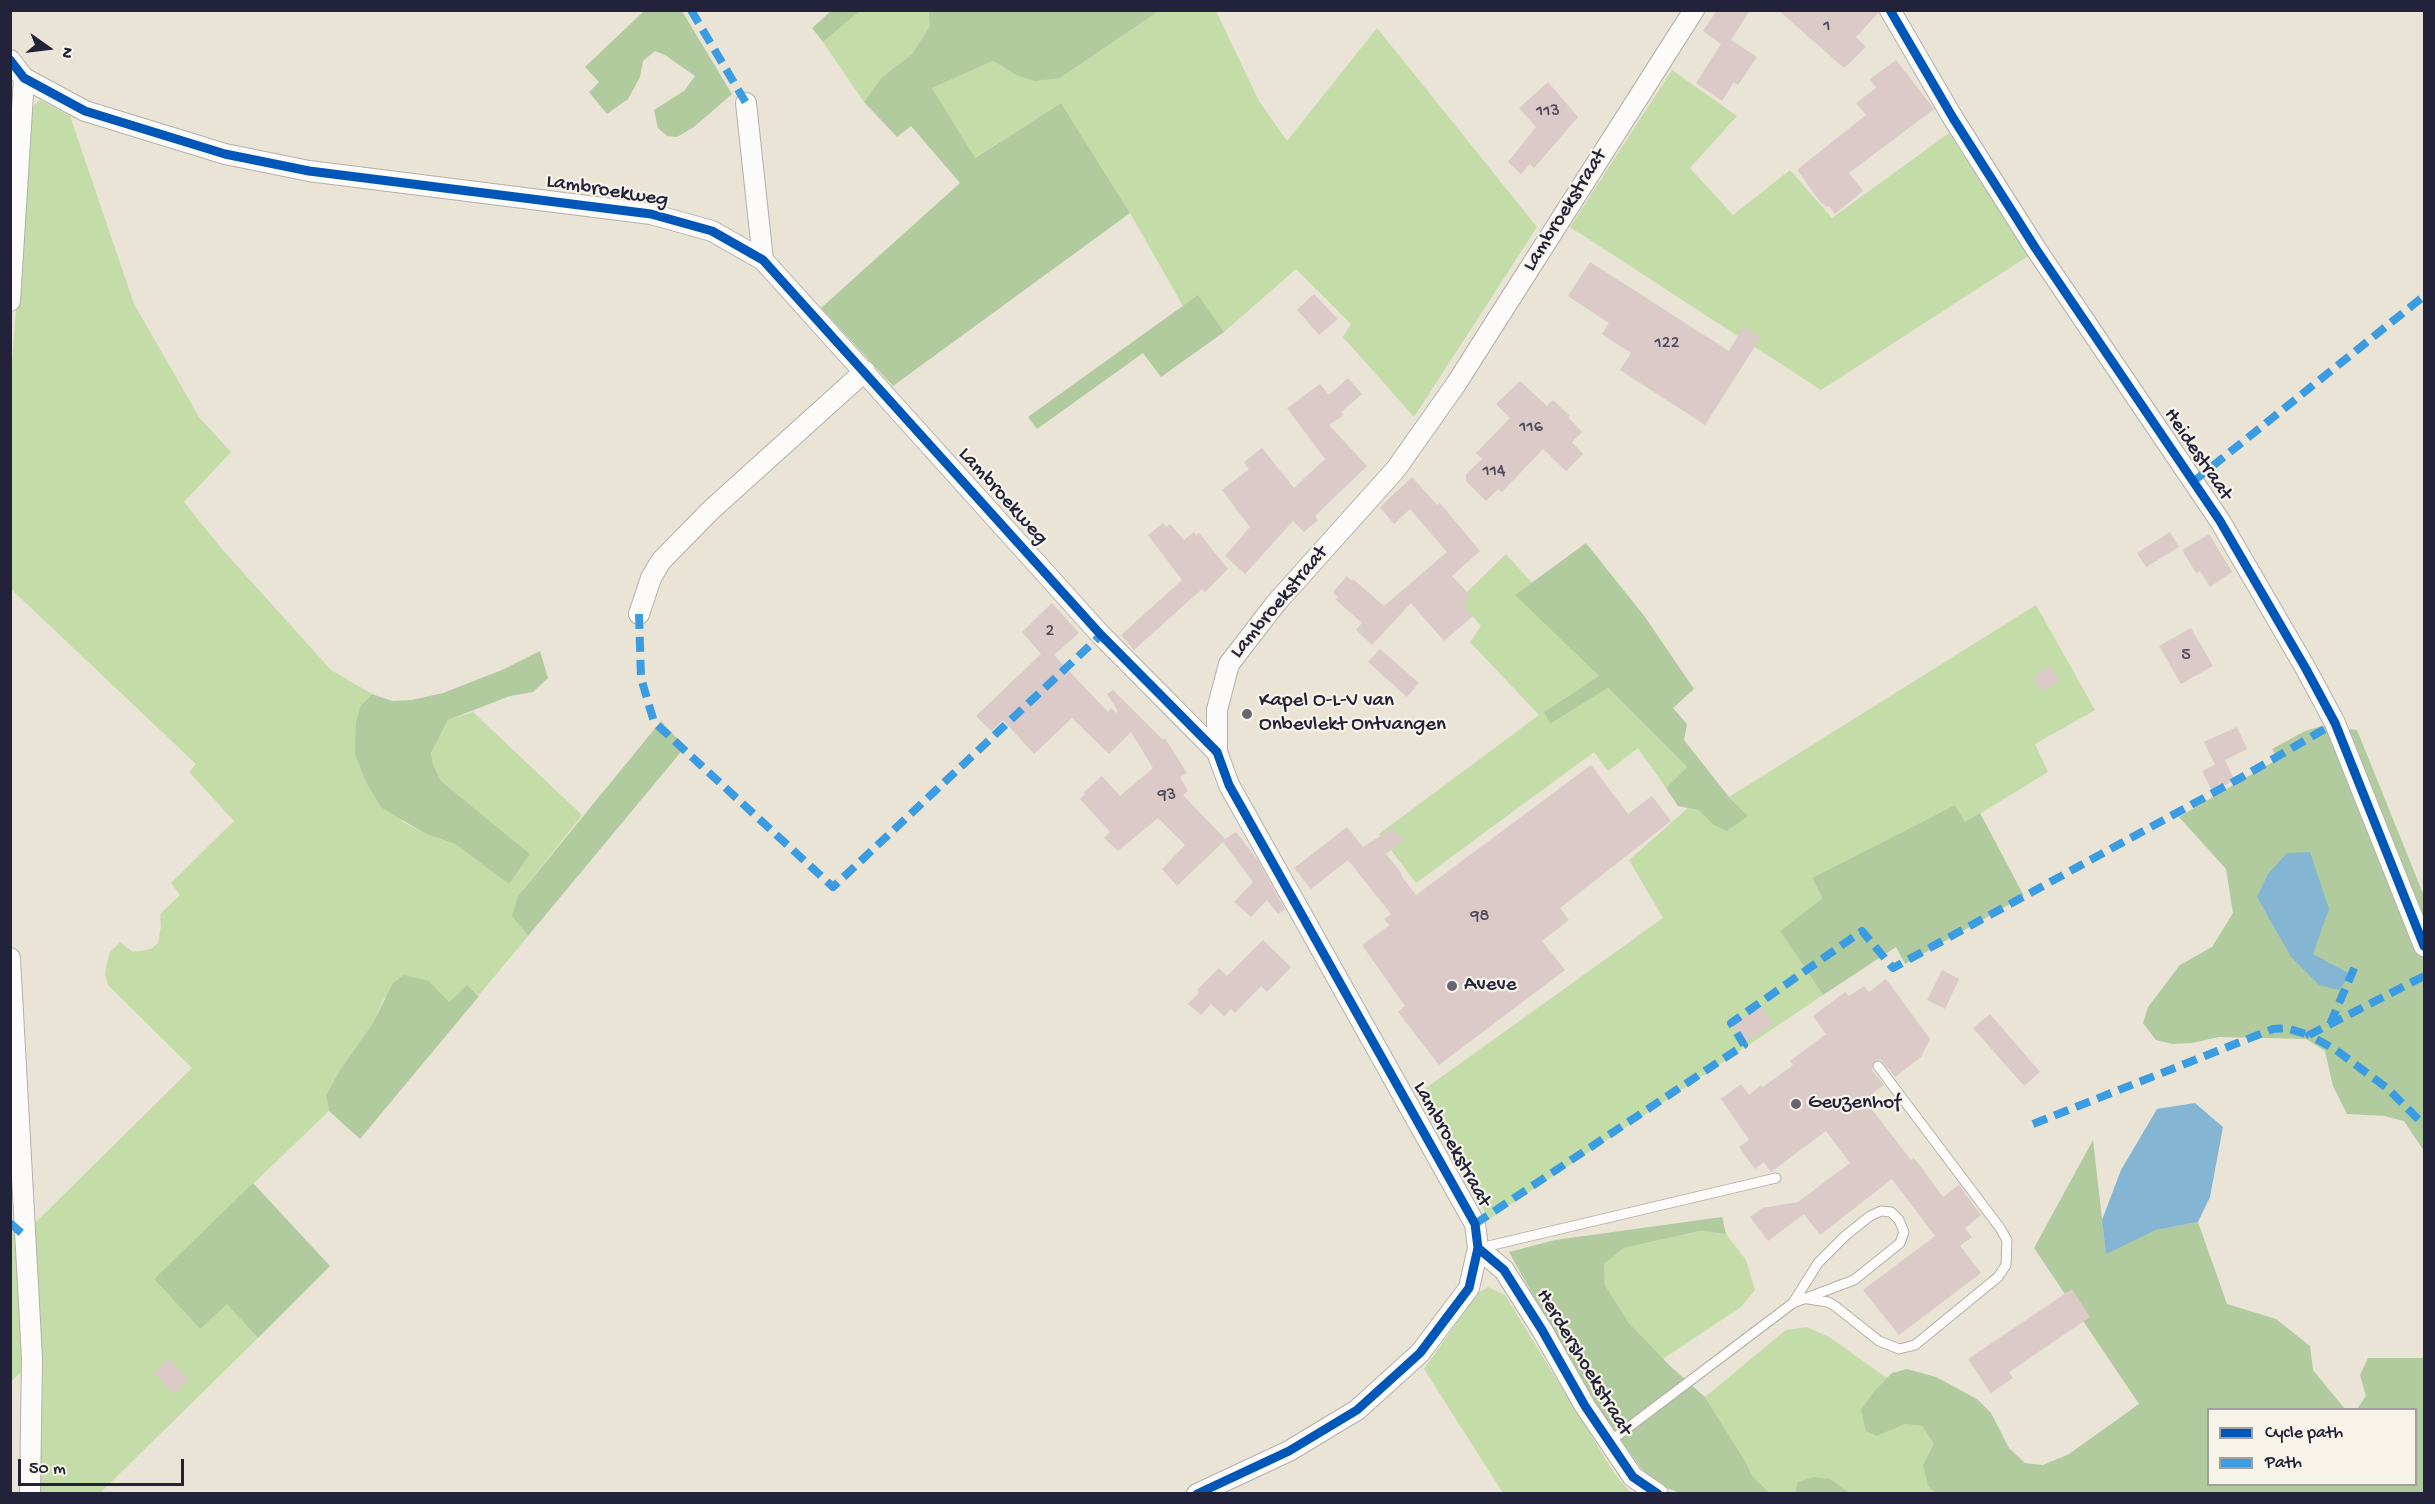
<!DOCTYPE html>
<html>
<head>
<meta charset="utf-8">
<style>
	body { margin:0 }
	#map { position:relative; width:2435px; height:1504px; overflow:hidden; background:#e9e4d6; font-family:"Gochi Hand",sans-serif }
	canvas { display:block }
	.frame { position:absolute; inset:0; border:12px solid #22223b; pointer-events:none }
	.legend { position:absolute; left:2207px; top:1408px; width:210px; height:78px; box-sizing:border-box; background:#f7f3e8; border:2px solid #a29fa3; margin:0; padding:8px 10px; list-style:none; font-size:18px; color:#22223b }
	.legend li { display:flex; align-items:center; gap:12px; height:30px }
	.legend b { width:30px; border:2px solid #a29fa3 }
	.north { position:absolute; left:18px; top:18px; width:60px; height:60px; -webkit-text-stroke:4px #f7f3e8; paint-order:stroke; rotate:104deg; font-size:16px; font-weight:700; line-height:24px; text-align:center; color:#22223b }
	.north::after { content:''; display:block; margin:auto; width:21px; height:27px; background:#22223b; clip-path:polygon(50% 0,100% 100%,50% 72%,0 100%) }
	.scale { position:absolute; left:18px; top:1459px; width:166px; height:27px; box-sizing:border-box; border:3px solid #22223b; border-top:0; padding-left:8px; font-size:18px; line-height:21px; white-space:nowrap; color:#22223b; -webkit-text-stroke:4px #f7f3e8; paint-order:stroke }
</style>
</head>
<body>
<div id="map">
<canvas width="2435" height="1504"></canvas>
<div class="frame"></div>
<ul class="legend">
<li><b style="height:8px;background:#0057b8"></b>Cycle path</li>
<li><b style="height:8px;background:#3c9ce2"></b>Path</li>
</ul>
<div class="north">N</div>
<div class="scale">50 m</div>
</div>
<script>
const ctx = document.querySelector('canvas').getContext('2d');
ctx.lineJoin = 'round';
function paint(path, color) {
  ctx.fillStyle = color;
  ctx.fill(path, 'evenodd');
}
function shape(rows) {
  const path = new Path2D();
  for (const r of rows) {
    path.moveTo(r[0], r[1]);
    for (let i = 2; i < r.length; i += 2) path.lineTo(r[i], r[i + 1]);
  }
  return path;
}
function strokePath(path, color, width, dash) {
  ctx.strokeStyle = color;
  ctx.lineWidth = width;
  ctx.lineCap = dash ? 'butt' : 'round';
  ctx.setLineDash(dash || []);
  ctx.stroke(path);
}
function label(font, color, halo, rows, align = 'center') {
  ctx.font = font + ' "Gochi Hand",sans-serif';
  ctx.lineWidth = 4.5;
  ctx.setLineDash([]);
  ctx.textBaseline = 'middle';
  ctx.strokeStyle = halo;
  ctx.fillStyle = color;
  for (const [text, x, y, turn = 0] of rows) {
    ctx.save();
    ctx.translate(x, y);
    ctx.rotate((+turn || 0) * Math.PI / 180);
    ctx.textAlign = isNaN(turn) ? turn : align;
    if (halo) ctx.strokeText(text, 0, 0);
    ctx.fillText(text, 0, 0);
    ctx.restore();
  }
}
paint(shape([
	[860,11,930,11,930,26,912,54,881,78,864,102,823,42],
	[1159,11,1216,11,1259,101,1287,141,1377,28,1537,227,1414,417,1343,337,1351,324,1296,269,1224,332,1198,296,1183,306,1130,213,1061,103,974,158,932,88,993,61,1016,75,1060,78],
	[1672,70,1737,116,1690,168,1733,215,1790,170,1832,218,1949,133,2028,256,1821,390,1570,227],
	[40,100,70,116,134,304,199,417,231,452,184,502,221,548,331,670,372,694,361,705,403,822,426,834,455,844,508,883,530,854,441,781,433,764,431,753,448,720,473,712,582,815,518,896,513,916,528,936,479,995,467,985,449,1002,384,998,373,1023,340,1070,326,1095,329,1111,154,1279,200,1329,227,1303,258,1338,100,1493,40,1493,43,1370,34,1224,192,1068,108,985,105,974,107,962,110,952,120,942,133,952,151,949,158,943,161,926,160,914,180,895,171,883,234,821,189,772,196,764,11,589,11,379,30,116,34,105],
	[1506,554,1532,583,1516,595,1599,676,1544,712,1550,724,1608,688,1687,767,1666,788,1638,748,1608,771,1594,752,1416,883,1379,834,1539,715,1470,642,1481,626,1459,600],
	[2036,605,2095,710,2035,744,2048,772,1965,823,1955,805,1812,878,1824,898,1780,931,1823,995,1489,1219,1421,1102,1426,1088,1663,918,1629,860,1688,808,1698,810,1714,825,1748,816,1729,797],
	[11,1229,18,1237,25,1368,11,1382],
	[1700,1231,1726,1234,1746,1260,1755,1290,1741,1307,1663,1359,1629,1323,1605,1285,1604,1264,1624,1248],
	[1488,1287,1505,1295,1614,1473,1629,1491,1634,1493,1503,1493,1424,1369,1478,1293],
	[1807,1327,1829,1337,1887,1378,1875,1390,1877,1436,1905,1424,1922,1426,1934,1444,1928,1486,1935,1493,1850,1493,1830,1479,1799,1482,1795,1493,1770,1493,1753,1477,1745,1461,1705,1397,1786,1330]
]), '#c4dca8');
paint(shape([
	[645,10,682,11,732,94,694,127,677,137,667,136,658,128,654,110,684,91,695,76,665,55,655,51,643,61,640,77,628,99,607,114,589,92,599,82,585,67],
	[832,10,860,11,823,42,812,28],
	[929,11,1159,11,1060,78,1035,81,1016,75,993,61,932,88,975,158,1061,103,1130,213,893,386,821,308,960,183,911,126,897,137,864,102,881,78,912,54,930,26],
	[1198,295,1224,332,1161,377,1143,353,1037,429,1028,417],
	[1586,543,1645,617,1694,689,1673,708,1687,724,1684,740,1729,797,1748,816,1727,831,1714,825,1698,810,1678,806,1666,788,1687,767,1608,688,1550,724,1544,712,1599,676,1515,595],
	[540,651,548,678,533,692,510,696,448,720,431,753,433,764,441,781,530,854,509,884,455,844,426,834,382,808,367,784,355,754,356,722,361,705,372,694,392,701,412,700,443,693,502,670],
	[661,721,685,747,528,936,512,916,518,896],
	[2322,726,2357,730,2424,896,2424,1158,2424,1151,2404,1121,2384,1116,2347,1114,2333,1086,2325,1051,2306,1039,2219,1037,2192,1043,2172,1044,2156,1040,2143,1023,2148,1007,2180,965,2212,947,2233,913,2226,869,2179,817,2278,759,2272,749,2305,731],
	[1955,805,1965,822,1980,813,2024,896,1905,964,1896,947,1823,995,1780,931,1823,898,1812,878],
	[404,975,429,981,449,1002,467,985,479,996,360,1139,329,1111,326,1095,340,1070,373,1023,393,983],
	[2093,1140,2106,1253,2156,1230,2198,1222,2227,1304,2276,1319,2310,1346,2313,1370,2345,1409,2208,1410,2208,1484,2416,1484,2416,1410,2357,1409,2366,1396,2360,1375,2368,1358,2424,1358,2424,1493,1935,1493,1928,1486,1923,1465,1934,1444,1922,1426,1905,1424,1877,1436,1866,1431,1861,1410,1875,1390,1892,1373,1907,1369,1936,1377,1977,1399,1991,1413,2009,1448,2025,1463,2043,1465,2069,1454,2139,1404,2034,1248],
	[253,1183,330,1266,258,1338,227,1304,200,1329,154,1279],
	[1722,1217,1726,1234,1700,1231,1624,1248,1604,1264,1605,1285,1629,1323,1670,1366,1705,1397,1745,1461,1753,1477,1770,1493,1680,1493,1659,1485,1646,1475,1602,1413,1563,1349,1509,1252,1555,1240],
	[1814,1477,1830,1479,1850,1493,1795,1493,1798,1482]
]), '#b1cb9e');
paint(shape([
	[2310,852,2329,909,2313,954,2350,974,2339,990,2319,985,2291,957,2257,897,2268,874,2287,853],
	[2195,1103,2223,1127,2210,1197,2198,1222,2156,1230,2106,1254,2102,1220,2121,1170,2157,1109]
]), '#84b5d2');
paint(shape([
	[1717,10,1750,10,1731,40,1757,57,1738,85,1734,82,1722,101,1696,83,1721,44,1703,31],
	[1778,10,1878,10,1879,12,1856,37,1866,47,1844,68],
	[1896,60,1934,109,1849,173,1863,191,1835,214,1829,206,1827,207,1821,203,1798,171,1798,169,1866,115,1856,103,1876,88,1870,79],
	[1548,82,1578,117,1534,168,1530,164,1521,174,1508,162,1536,127,1519,108],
	[1590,262,1729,351,1743,327,1761,337,1705,425,1620,370,1631,353,1602,334,1609,323,1568,296],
	[1314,294,1338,319,1319,335,1297,310],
	[1348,378,1362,394,1341,412,1344,415,1329,425,1367,466,1315,516,1318,520,1304,532,1293,521,1245,574,1225,556,1250,527,1222,490,1249,469,1244,462,1262,448,1294,488,1325,459,1287,408,1320,384,1329,395],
	[1520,381,1547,406,1553,400,1570,416,1568,417,1582,432,1572,442,1583,454,1566,471,1543,449,1502,492,1498,489,1486,501,1466,481,1466,474,1482,459,1476,453,1510,418,1496,404],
	[1412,477,1437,505,1440,503,1480,551,1452,576,1471,596,1463,604,1473,616,1444,641,1411,603,1372,645,1356,630,1362,623,1335,599,1338,597,1333,592,1347,576,1352,581,1353,579,1384,606,1447,552,1410,509,1394,524,1380,507],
	[1163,523,1166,527,1170,524,1184,540,1194,532,1196,535,1199,533,1228,569,1205,592,1202,589,1134,650,1121,635,1182,580,1148,535],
	[2170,532,2179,547,2146,567,2137,553],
	[2209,534,2232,572,2210,587,2200,571,2196,573,2182,550],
	[1052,603,1079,633,1054,655,1108,712,1111,708,1116,713,1118,711,1107,694,1113,690,1163,740,1165,738,1187,773,1180,777,1188,791,1183,795,1225,839,1236,832,1257,859,1285,909,1278,914,1267,900,1251,917,1234,902,1253,882,1223,842,1177,886,1162,869,1185,845,1158,818,1118,851,1104,838,1110,832,1080,799,1085,794,1084,792,1102,776,1120,796,1153,768,1131,732,1109,754,1072,718,1034,754,1003,720,991,731,976,716,1041,654,1022,632],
	[2191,628,2213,666,2181,684,2159,646],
	[1380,649,1419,683,1407,697,1368,662],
	[2051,666,2059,681,2042,692,2033,677],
	[2237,727,2247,749,2215,765,2204,742],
	[2225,760,2235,781,2212,791,2202,771],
	[1591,765,1628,814,1652,796,1671,821,1560,908,1569,920,1542,941,1565,970,1439,1065,1398,1012,1405,1006,1362,945,1390,925,1384,919,1391,914,1348,860,1311,889,1294,868,1347,827,1363,847,1393,828,1403,841,1386,854,1400,871,1403,878,1416,895],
	[1263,940,1291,967,1267,992,1261,986,1235,1013,1231,1009,1224,1016,1211,1004,1201,1015,1188,1004,1199,993,1197,990,1219,968,1227,976],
	[1942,970,1959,979,1945,1009,1927,1000],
	[1886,979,1930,1039,1921,1057,1895,1077,1881,1060,1874,1061,1872,1070,1884,1085,1873,1093,1879,1101,1870,1107,1911,1160,1914,1158,1943,1197,1959,1185,1981,1215,1965,1228,1972,1237,1960,1246,1981,1273,1899,1335,1863,1290,1935,1236,1892,1179,1820,1235,1804,1214,1768,1241,1750,1217,1762,1208,1798,1202,1850,1163,1826,1131,1771,1172,1764,1162,1755,1169,1739,1147,1749,1140,1721,1099,1741,1084,1749,1095,1761,1085,1763,1087,1793,1065,1790,1061,1826,1034,1813,1016,1845,992,1849,996,1864,986,1869,992],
	[1761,1006,1773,1024,1744,1043,1732,1025],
	[1990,1014,2040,1072,2024,1086,1973,1028],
	[2072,1289,2090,1317,2009,1372,2013,1378,1991,1393,1968,1359],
	[169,1359,189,1380,174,1394,154,1373]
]), '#dbcac8');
const service = shape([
	[1480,1248,1776,1178],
	[1808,1299,1828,1302,1835,1306,1879,1341,1899,1349,1915,1345,1998,1277,2006,1265,2007,1240,2000,1228,1878,1066],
	[1609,1442,1793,1303,1854,1280,1900,1243,1904,1232,1899,1220,1891,1212,1881,1211,1870,1216,1845,1236,1818,1263,1793,1303]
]);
const minor = shape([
	[1890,10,1953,118,2036,249,2220,521,2306,669,2335,723,2424,946],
	[10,60,24,78,85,111,225,154,309,171,651,214,712,231,763,260,1101,635,1217,752],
	[746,103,763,260],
	[10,301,24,78],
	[639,614,651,578,661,561,711,510,865,371],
	[10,958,32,1358,30,1494],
	[1478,1248,1504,1270,1542,1330,1585,1406,1633,1477,1658,1494],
	[1197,1494,1289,1451,1357,1410,1420,1353,1469,1288,1478,1248,1475,1224,1229,785,1217,752,1217,710,1229,664,1276,603,1396,469,1456,384,1694,10]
]);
strokePath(service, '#b4b0aa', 11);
strokePath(minor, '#b4b0aa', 22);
strokePath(service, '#fcfbf9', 9);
strokePath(minor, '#fcfbf9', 20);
strokePath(shape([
	[691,10,746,103],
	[2194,481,2424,296],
	[639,614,641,678,654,722,833,887,1101,635],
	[2424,976,2309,1035,2336,1050,2387,1088,2424,1125],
	[2330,1024,2356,964],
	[2033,1124,2273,1029,2286,1028,2309,1035],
	[10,1223,26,1237],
	[1475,1224,1744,1045,1731,1023,1862,931,1893,968,2244,776,2335,723]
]), '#3c9ce2', 8, [15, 8]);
strokePath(shape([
	[1890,10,1953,118,2036,249,2220,521,2306,669,2335,723,2424,946],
	[10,60,24,78,85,111,225,154,309,171,651,214,712,231,763,260,1101,635,1217,752,1229,785,1475,1224,1478,1248,1469,1288,1420,1353,1357,1410,1289,1451,1197,1494],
	[1478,1248,1504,1270,1542,1330,1585,1406,1633,1477,1658,1494]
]), '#0057b8', 9);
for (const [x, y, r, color] of [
	[1247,714,6,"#686671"],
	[1452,986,6,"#686671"],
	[1796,1104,6,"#686671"]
]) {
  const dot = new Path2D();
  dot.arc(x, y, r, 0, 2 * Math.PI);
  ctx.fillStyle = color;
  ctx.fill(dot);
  strokePath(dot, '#f7f3e8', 2);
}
label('18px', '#504c5e', null, [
	["1",1827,27],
	["113",1548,112],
	["122",1667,344],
	["116",1531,428],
	["114",1494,472],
	["2",1050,632],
	["5",2186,656],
	["93",1167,796],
	["98",1480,917]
]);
label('21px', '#22223b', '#f7f3e8', [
	["Lambroekweg",607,192,9],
	["Lambroekstraat",1566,211,-58],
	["Heidestraat",2197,455,56],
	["Lambroekweg",1002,497,48],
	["Lambroekstraat",1280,603,-50],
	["Lambroekstraat",1451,1145,61],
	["Herdershoekstraat",1583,1363,59]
]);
label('21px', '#22223b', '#f7f3e8', [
	["Kapel O-L-V van",1259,702],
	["Onbevlekt Ontvangen",1259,726],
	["Aveve",1464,986],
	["Geuzenhof",1808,1104]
], 'left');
</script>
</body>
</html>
